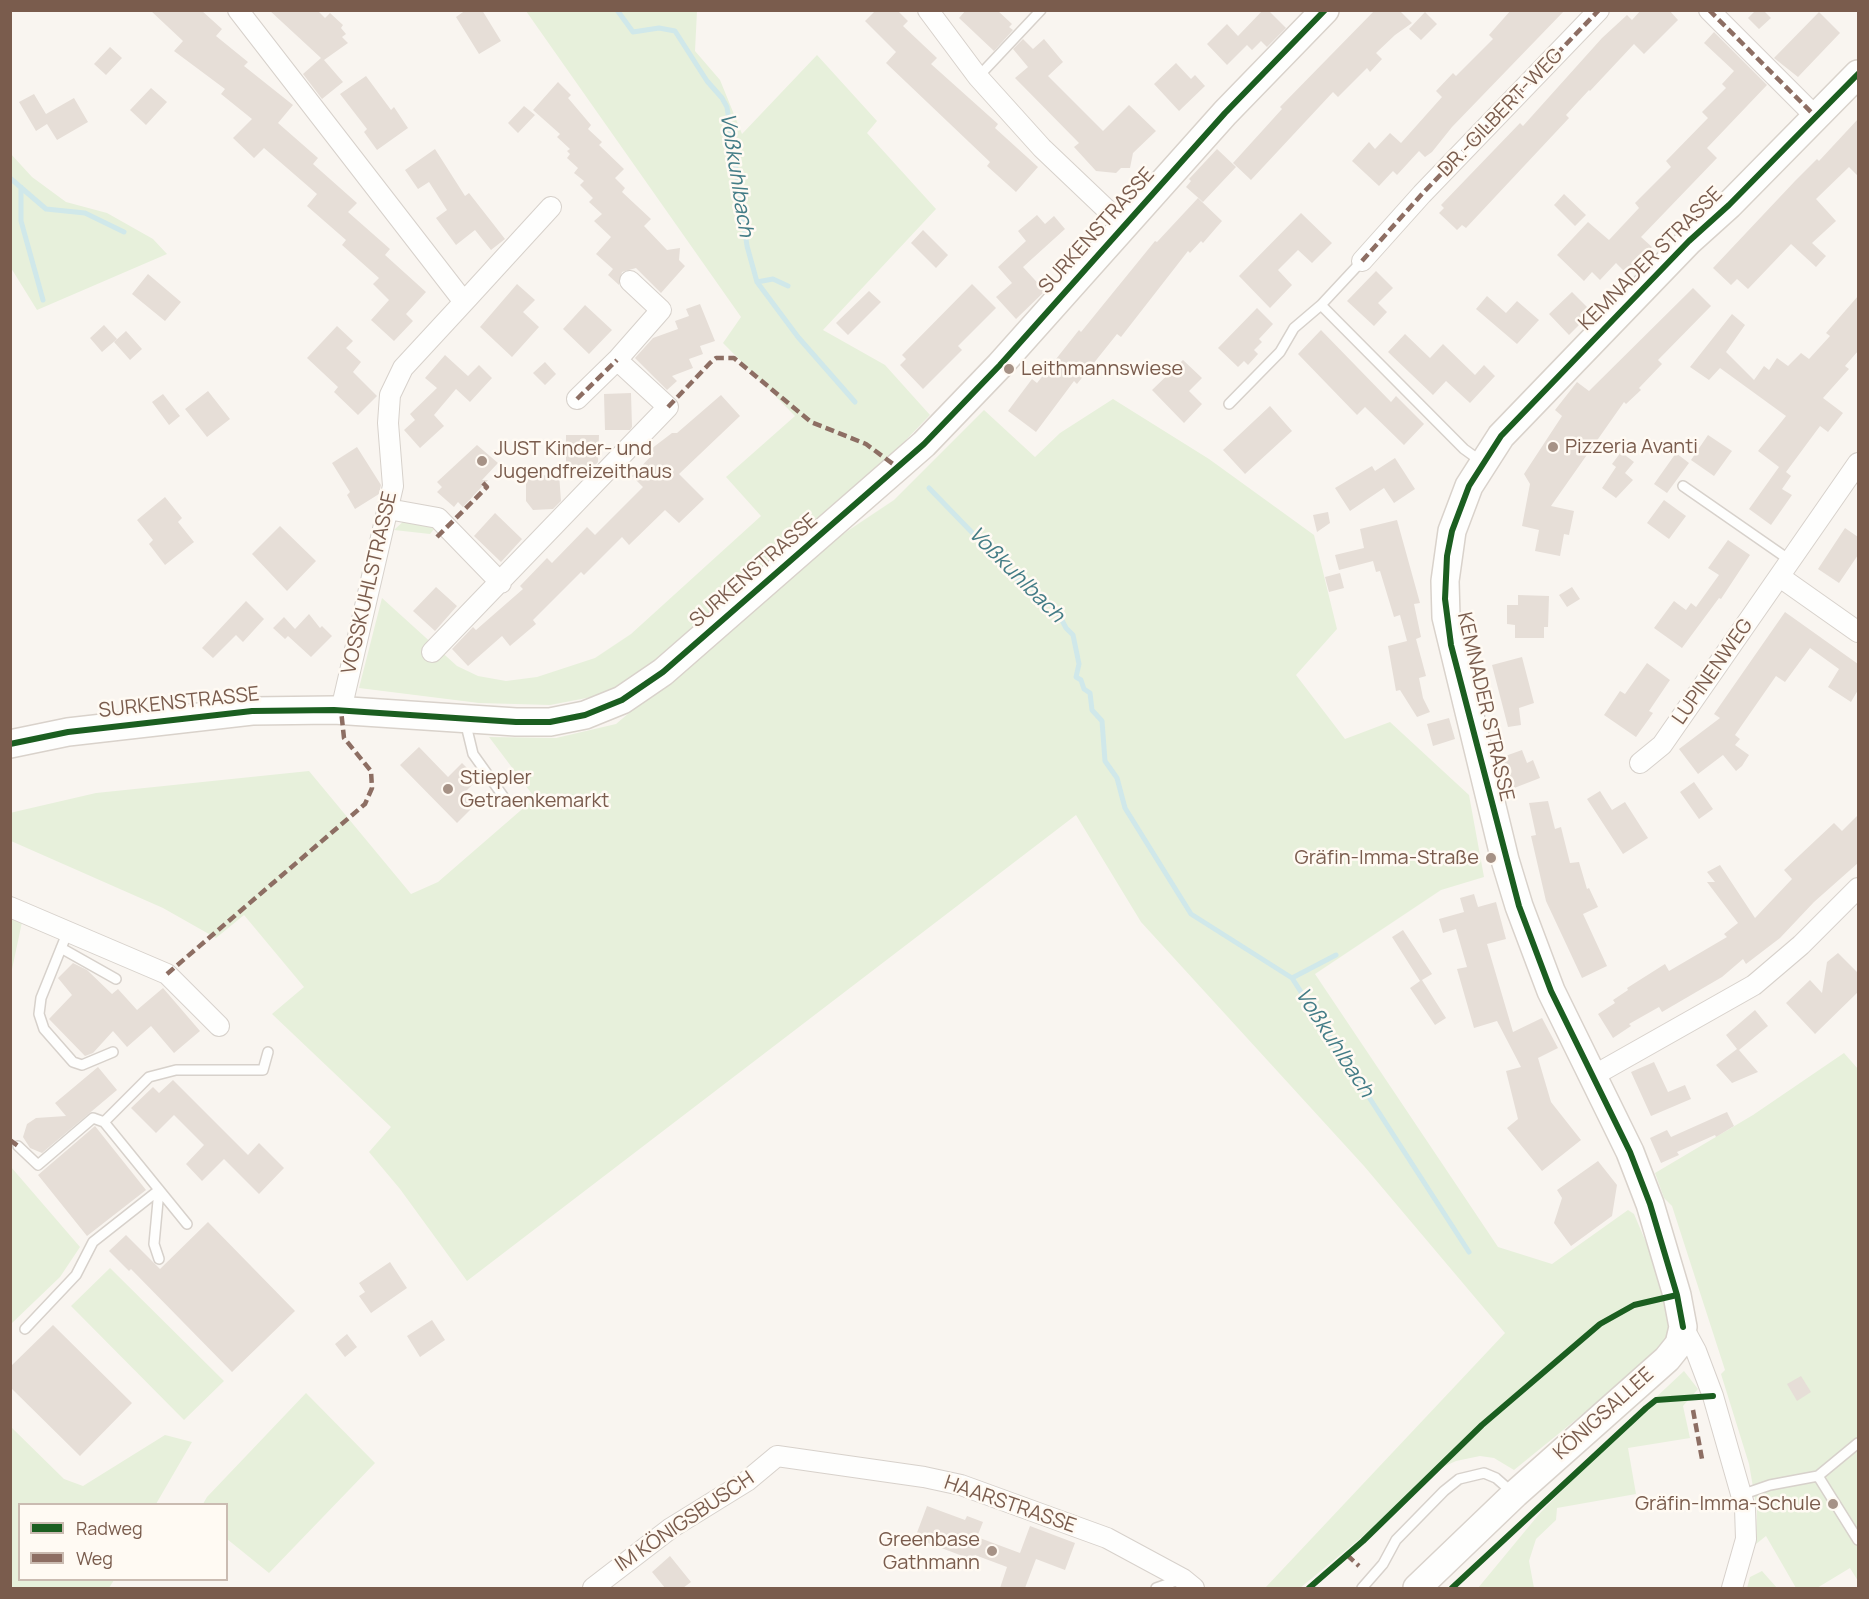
<!DOCTYPE html>
<html>
<head>
<meta charset="utf-8">
<style>
	body { margin:0 }
	#map { position:relative; width:1869px; height:1599px; overflow:hidden; background:#f9f5f0; font-family:Manrope,sans-serif }
	canvas { display:block }
	.frame { position:absolute; inset:0; border:12px solid #7a5c4d; pointer-events:none }
	.legend { position:absolute; left:18px; top:1503px; width:210px; height:78px; box-sizing:border-box; background:#fffaf3; border:2px solid #cabbb1; margin:0; padding:8px 10px; list-style:none; font-size:18px; color:#7a5c4d }
	.legend li { display:flex; align-items:center; gap:12px; height:30px }
	.legend b { width:30px; border:2px solid #cabbb1 }
</style>
</head>
<body>
<div id="map">
<canvas width="1869" height="1599"></canvas>
<div class="frame"></div>
<ul class="legend">
<li><b style="height:8px;background:#1b5e20"></b>Radweg</li>
<li><b style="height:8px;background:#8d6e63"></b>Weg</li>
</ul>
</div>
<script>
const ctx = document.querySelector('canvas').getContext('2d');
ctx.lineJoin = 'round';
function paint(path, color) {
  ctx.fillStyle = color;
  ctx.fill(path, 'evenodd');
}
function shape(rows) {
  const path = new Path2D();
  for (const r of rows) {
    path.moveTo(r[0], r[1]);
    for (let i = 2; i < r.length; i += 2) path.lineTo(r[i], r[i + 1]);
  }
  return path;
}
function strokePath(path, color, width, dash) {
  ctx.strokeStyle = color;
  ctx.lineWidth = width;
  ctx.lineCap = dash ? 'butt' : 'round';
  ctx.setLineDash(dash || []);
  ctx.stroke(path);
}
function label(font, color, halo, rows, align = 'center') {
  ctx.font = font + ' Manrope,sans-serif';
  ctx.lineWidth = 5;
  ctx.setLineDash([]);
  ctx.textBaseline = 'middle';
  ctx.strokeStyle = halo;
  ctx.fillStyle = color;
  for (const [text, x, y, turn = 0] of rows) {
    ctx.save();
    ctx.translate(x, y);
    ctx.rotate((+turn || 0) * Math.PI / 180);
    ctx.textAlign = isNaN(turn) ? turn : align;
    if (halo) ctx.strokeText(text, 0, 0);
    ctx.fillText(text, 0, 0);
    ctx.restore();
  }
}
paint(shape([
	[526,11,697,11,695,51,720,80,742,134,817,55,877,121,867,133,936,209,823,330,885,365,930,415,849,499,618,692,550,705,479,703,359,688,382,598,457,666,478,676,506,681,537,677,595,658,631,634,761,516,726,477,795,416,723,343,741,317],
	[10,153,32,177,66,202,107,213,153,239,167,254,37,310,11,268],
	[1113,399,1209,459,1314,535,1337,629,1296,675,1345,739,1390,722,1469,795,1484,877,1441,890,1315,974,1498,1247,1552,1264,1628,1210,1634,1214,1654,1261,1676,1332,1648,1361,1514,1470,1494,1458,1480,1456,1456,1461,1434,1471,1368,1532,1300,1588,1265,1588,1505,1333,1364,1166,1141,922,1076,815,467,1281,400,1189,369,1152,391,1127,272,1014,304,987,244,915,216,938,163,908,11,841,10,813,14,812,96,793,309,771,411,894,438,882,535,798,489,737,556,738,616,724,828,544,894,500,984,410,1035,457,1060,433],
	[408,517,435,528,430,534,394,530],
	[11,916,22,922,11,974],
	[1844,1053,1858,1069,1858,1581,1850,1568,1817,1588,1796,1588,1766,1536,1756,1544,1757,1510,1749,1464,1721,1374,1725,1370,1672,1206,1664,1198,1655,1173,1753,1115],
	[11,1167,80,1247,60,1277,11,1324],
	[110,1268,224,1381,184,1420,71,1306],
	[1684,1371,1698,1389,1683,1406,1690,1438,1628,1448,1636,1494,1557,1508,1556,1520,1536,1539,1529,1561,1534,1588,1478,1588,1540,1513,1635,1417],
	[306,1393,375,1463,269,1573,227,1539,226,1504,203,1504,207,1497],
	[10,1426,64,1479,83,1486,165,1435,192,1442,156,1504,20,1504,20,1580,114,1580,109,1588,11,1588],
	[1762,1571,1777,1588,1747,1588,1750,1577]
]), '#e7f0db');
strokePath(shape([
	[617,10,633,32,659,28,675,31,707,81,722,98,727,107,747,246,757,282,798,337,855,402],
	[10,178,46,209,85,213,124,232],
	[21,187,21,221,43,300],
	[757,282,773,279,788,286],
	[929,488,1017,579,1036,590,1057,611,1066,628,1073,635,1079,664,1076,677,1081,680,1084,689,1090,693,1092,710,1102,721,1105,761,1117,778,1125,808,1191,914,1292,978,1469,1252],
	[1292,978,1336,955]
]), '#d0e8ea', 5);
paint(shape([
	[150,10,201,10,222,29,216,36,248,62,244,66,293,105,278,123,318,158,313,164,357,203,348,212,390,249,385,255,426,292,406,314,413,321,394,341,371,320,389,300,373,284,379,278,342,245,346,240,307,206,317,194,264,148,254,158,233,138,252,119,221,94,225,89,174,51,183,41],
	[269,10,317,10,325,18,330,13,343,25,341,28,346,34,342,37,348,43,324,60,343,82,322,99,303,74,321,58],
	[466,10,482,10,501,41,479,54,456,17],
	[876,10,897,10,908,21,903,26,937,58,931,64,998,124,995,128,1038,167,1016,192,987,166,990,162,886,63,896,52,865,21],
	[966,10,997,10,1012,24,1009,27,1013,30,994,51,959,18],
	[1263,10,1268,10,1286,28,1267,47,1261,41,1252,50,1247,45,1227,65,1207,44,1227,24,1238,36],
	[1375,10,1399,10,1412,23,1395,35,1376,53,1382,59,1370,72,1367,68,1338,97,1333,92,1251,180,1233,163,1282,109,1280,107],
	[1511,10,1565,10,1452,127,1432,152,1425,157,1419,151,1397,175,1393,171,1379,186,1352,161,1369,142,1375,149,1390,133,1401,143,1442,97,1436,91,1453,73,1456,76,1493,39,1489,35],
	[1641,10,1669,10,1678,20,1644,54,1634,44,1590,91,1589,90,1566,115,1569,118,1466,228,1462,225,1457,230,1439,213,1444,208,1441,205,1520,123,1523,126,1602,38,1627,15,1632,20],
	[1756,10,1763,10,1771,18,1759,29,1748,18],
	[1425,12,1437,24,1421,40,1409,29],
	[1819,12,1840,33,1798,77,1774,58],
	[1714,32,1767,85,1707,148,1717,158,1641,237,1652,247,1627,274,1616,263,1600,280,1592,272,1584,281,1557,255,1588,222,1609,240,1639,208,1635,203,1671,167,1666,161,1708,118,1702,112,1726,88,1722,84,1734,71,1704,43],
	[1023,39,1033,49,1044,39,1063,62,1048,76,1103,131,1129,105,1156,131,1133,153,1130,168,1121,168,1116,173,1096,171,1074,147,1079,143,1015,78,1028,67,1013,49],
	[110,47,122,58,106,75,94,64],
	[1176,63,1191,79,1195,75,1205,86,1179,111,1154,84],
	[366,76,391,110,394,107,408,128,377,150,364,132,367,129,340,94],
	[558,82,571,95,568,98,591,125,588,129,602,142,599,145,624,169,615,178,625,188,622,192,651,219,644,226,667,250,680,248,679,260,685,266,661,293,636,268,622,272,619,285,608,275,613,269,596,254,611,237,594,221,602,214,589,202,593,198,580,185,584,181,574,173,578,168,567,158,570,154,567,151,570,149,557,137,560,134,533,110],
	[151,88,167,102,146,125,130,110],
	[34,94,46,114,74,98,88,122,57,140,47,124,36,131,19,102],
	[524,106,535,115,518,133,508,123],
	[1858,119,1858,176,1849,167,1816,199,1836,221,1812,243,1826,256,1816,267,1791,244,1748,289,1737,279,1731,285,1713,268,1795,181,1817,159,1819,161],
	[435,149,465,196,469,193,505,239,491,250,475,230,456,245,436,218,447,210,429,182,418,189,405,170],
	[1217,149,1236,167,1203,202,1186,187,1191,181,1189,179],
	[1564,194,1586,215,1575,226,1554,205],
	[1198,198,1222,221,1203,243,1201,241,1190,253,1188,251,1121,337,1117,334,1077,384,1074,381,1036,432,1008,411,1032,379,1037,383,1079,330,1081,332,1155,241,1157,242],
	[1301,213,1332,243,1312,263,1298,250,1278,270,1292,285,1270,308,1239,276],
	[1037,215,1045,224,1054,216,1065,229,1023,267,1045,291,1016,319,996,297,1012,283,998,267,1026,241,1018,231],
	[923,230,948,255,936,268,911,243],
	[1376,271,1393,288,1378,303,1387,312,1374,326,1347,301],
	[148,274,181,302,165,321,132,294],
	[517,284,535,300,523,312,539,327,512,357,480,327],
	[972,284,996,308,958,346,962,350,923,389,900,365,906,359,902,355],
	[1693,288,1711,306,1658,360,1662,364,1639,388,1641,390,1626,404,1624,402,1551,506,1574,511,1569,535,1564,534,1560,556,1535,551,1539,530,1522,526,1530,484,1524,474,1562,416,1555,410,1577,382,1589,391],
	[869,291,881,302,848,335,836,323],
	[1572,292,1592,312,1569,335,1549,314],
	[1487,296,1506,313,1517,301,1539,320,1517,344,1476,309],
	[1858,296,1858,351,1845,366,1849,369,1823,398,1843,413,1828,432,1820,426,1786,472,1791,476,1782,489,1792,495,1771,525,1749,509,1779,467,1758,451,1786,416,1720,368,1709,380,1690,367,1732,314,1745,325,1726,352,1754,380,1764,366,1769,370,1777,358,1788,366,1801,353,1809,359,1830,336,1826,333],
	[700,304,715,341,700,346,703,354,689,359,693,368,672,376,677,381,667,390,635,358,653,338,678,329,675,321,689,316,686,309],
	[585,305,612,330,589,354,563,329],
	[1257,308,1273,324,1259,339,1262,342,1254,350,1258,354,1248,365,1244,361,1238,367,1218,348],
	[104,325,117,339,102,352,90,338],
	[337,326,353,341,346,348,361,362,353,372,377,396,358,415,334,392,338,387,307,358],
	[1321,330,1391,402,1396,396,1424,424,1404,445,1365,407,1357,415,1298,354],
	[126,331,142,349,130,360,114,342],
	[1405,334,1430,358,1443,344,1475,375,1484,365,1495,376,1470,403,1446,381,1433,395,1388,352],
	[445,355,468,376,479,365,492,378,470,402,456,389,434,415,444,426,420,448,404,430,415,420,410,414,437,388,425,378],
	[1183,360,1202,378,1189,391,1202,404,1184,423,1152,390],
	[545,362,556,374,545,385,533,373],
	[208,391,230,419,207,437,185,409],
	[631,393,632,427,630,430,605,430,604,394],
	[163,394,180,416,169,425,152,402],
	[721,395,740,416,679,474,704,499,679,523,665,510,629,545,622,537,584,575,581,572,533,620,536,624,510,646,502,636,468,666,452,649,473,627,476,630,523,589,520,586,547,558,552,563,587,527,595,535,643,487,632,476,654,453,651,449,672,433,677,433],
	[1270,406,1292,431,1245,474,1223,450],
	[566,435,599,435,598,462,592,469,566,469],
	[1708,435,1732,451,1714,476,1691,460],
	[477,445,498,463,482,480,488,480,463,507,458,502,454,507,437,492,442,487,437,482],
	[357,447,381,485,379,494,355,509,347,495,350,492,332,463],
	[1621,452,1634,462,1625,473,1633,480,1616,498,1602,488,1616,467,1612,464],
	[1676,453,1689,463,1667,493,1654,484],
	[1395,458,1415,489,1394,503,1384,488,1350,511,1335,488,1372,466,1375,471],
	[559,474,561,501,553,509,533,510,526,501,526,477],
	[165,497,182,518,178,522,194,542,165,565,149,544,153,540,137,520],
	[1664,500,1686,516,1669,539,1647,523],
	[1328,512,1330,523,1317,532,1313,515],
	[495,513,522,539,501,562,474,536],
	[1397,520,1420,603,1414,604,1421,637,1416,639,1426,676,1419,678,1423,698,1430,712,1417,717,1400,690,1396,691,1388,646,1407,641,1400,615,1394,617,1380,571,1376,572,1373,561,1339,570,1335,555,1364,548,1360,529],
	[280,526,316,561,287,591,252,554],
	[1845,528,1858,537,1858,555,1839,583,1818,569],
	[1728,540,1750,555,1721,599,1719,598,1682,648,1654,628,1674,601,1686,610,1691,603,1696,607,1719,575,1708,568],
	[1340,573,1344,588,1329,592,1325,577],
	[436,587,457,606,435,631,413,611],
	[1572,587,1580,599,1567,607,1559,595],
	[1518,595,1549,596,1548,627,1544,627,1544,638,1515,638,1515,625,1507,624,1507,605,1518,605],
	[246,601,264,619,243,642,236,635,213,658,202,648],
	[1785,612,1858,664,1858,690,1851,702,1828,687,1839,669,1810,648,1785,682,1776,676,1735,735,1740,739,1735,745,1749,755,1742,766,1736,771,1723,755,1698,774,1679,749,1720,718,1714,714],
	[309,614,320,628,322,626,332,636,311,657,288,636,285,639,273,628,284,617,295,629],
	[1522,657,1534,703,1519,708,1521,725,1508,727,1492,665],
	[1647,663,1670,680,1649,711,1653,713,1636,737,1604,715,1620,691,1625,694],
	[1449,718,1455,739,1433,746,1427,724],
	[419,747,448,777,462,763,478,779,464,793,475,805,457,823,400,765],
	[1522,750,1527,763,1533,760,1540,778,1509,790,1497,759],
	[1694,782,1713,809,1699,819,1680,792],
	[1600,791,1612,810,1625,802,1648,838,1623,854,1587,799],
	[1548,801,1555,829,1561,827,1570,863,1579,862,1587,889,1589,888,1598,907,1583,914,1607,966,1582,978,1546,901,1531,836,1536,835,1529,803],
	[1858,815,1858,863,1814,902,1780,938,1746,964,1743,959,1722,977,1662,1012,1659,1007,1629,1024,1631,1026,1613,1038,1598,1014,1615,1003,1613,1000,1628,990,1627,988,1665,964,1669,971,1727,937,1724,934,1738,923,1707,882,1715,882,1707,872,1720,865,1755,918,1792,879,1784,870,1834,823,1842,831],
	[1474,894,1478,907,1496,902,1506,939,1487,944,1513,1032,1542,1018,1558,1048,1538,1058,1551,1102,1581,1140,1542,1171,1507,1128,1518,1119,1506,1071,1521,1067,1497,1021,1474,1028,1457,969,1467,967,1456,929,1443,933,1439,919,1464,912,1460,898],
	[1403,930,1432,974,1422,980,1446,1018,1435,1025,1410,988,1420,981,1392,937],
	[1838,953,1858,973,1858,992,1815,1034,1786,1003,1810,980,1822,993,1827,962],
	[73,963,87,970,112,994,118,989,137,1010,163,988,200,1031,174,1053,151,1026,127,1047,113,1031,93,1053,85,1056,49,1019,72,995,58,978],
	[1755,1010,1768,1026,1739,1050,1758,1072,1732,1083,1716,1065,1737,1049,1726,1035],
	[1654,1062,1668,1092,1685,1085,1691,1099,1651,1116,1631,1072],
	[98,1067,117,1090,42,1153,30,1148,23,1137,27,1124,36,1118,66,1116,55,1103],
	[173,1080,248,1155,259,1143,284,1168,259,1194,224,1159,202,1181,186,1164,204,1145,174,1115,156,1133,131,1108,153,1087,159,1093],
	[1727,1112,1734,1126,1716,1137,1715,1135,1677,1152,1679,1155,1661,1163,1650,1138,1667,1130,1671,1137],
	[95,1126,146,1190,87,1236,38,1175],
	[1598,1161,1617,1185,1612,1216,1571,1246,1554,1223,1562,1198,1557,1190],
	[208,1222,295,1311,232,1372,131,1269,129,1271,109,1251,126,1235,160,1269],
	[390,1262,407,1288,371,1313,359,1296,365,1292,359,1283],
	[432,1320,445,1340,420,1357,407,1336],
	[53,1325,132,1403,80,1456,10,1387,10,1367],
	[347,1334,357,1347,345,1357,335,1344],
	[1801,1376,1811,1392,1797,1401,1787,1384],
	[927,1506,965,1520,967,1516,983,1522,977,1537,1020,1553,1030,1526,1075,1543,1065,1570,1036,1559,1025,1588,1000,1588,1007,1567,975,1555,973,1560,915,1538],
	[670,1556,691,1582,683,1588,665,1588,652,1572]
]), '#e6ded7');
const lane = shape([
	[978,77,1041,10],
	[1321,305,1464,449,1482,462],
	[1229,404,1280,352,1294,328,1321,305,1362,261],
	[1683,486,1791,561],
	[465,721,473,754,503,796],
	[68,931,41,998,39,1014,44,1029,73,1062,82,1065,113,1052],
	[61,948,116,979],
	[18,1146,38,1165,93,1118,104,1122],
	[187,1224,104,1122,149,1077,176,1070,263,1070,268,1052],
	[25,1329,76,1275,93,1242,159,1190,154,1244,159,1259],
	[1818,1476,1858,1540],
	[1741,1495,1770,1485,1818,1476,1858,1443],
	[1156,1588,1182,1579],
	[1362,1588,1383,1564,1396,1540,1444,1491,1459,1479,1484,1473,1496,1478,1513,1493]
]);
const street = shape([
	[238,10,464,302,403,368,390,395,388,423,393,486,341,710],
	[928,10,978,77,1042,148,1124,226],
	[1709,10,1816,117],
	[1362,261,1422,194,1599,10],
	[464,302,551,207],
	[577,399,617,360],
	[388,509,438,518,501,583],
	[1780,577,1858,632],
	[432,652,668,407,617,360,661,310,630,281],
	[1640,763,1662,745,1858,463],
	[10,907,167,974,219,1026],
	[1593,1076,1754,985,1801,945,1858,888],
	[1683,1327,1696,1351,1713,1396,1745,1508,1746,1539,1732,1588],
	[593,1588,671,1528,747,1481,777,1456,924,1477,961,1485,1107,1538,1183,1579,1194,1588]
]);
const secondary = shape([
	[10,744,68,732,252,711,334,710,516,722,550,722,585,715,622,700,663,672,924,444,1000,365,1225,113,1325,10],
	[1417,1588,1515,1494,1667,1359,1679,1344,1683,1327,1677,1295,1650,1204,1630,1152,1551,991,1519,906,1505,860,1446,617,1445,581,1452,531,1469,486,1501,436,1689,241,1729,205,1858,74]
]);
strokePath(lane, '#d7d1cb', 12);
strokePath(street, '#d7d1cb', 22);
strokePath(secondary, '#d9d2cb', 30);
strokePath(lane, '#fefefd', 9);
strokePath(street, '#fefefd', 20);
strokePath(secondary, '#fefefd', 27);
strokePath(shape([
	[1709,10,1816,117],
	[1362,261,1422,194,1599,10],
	[577,399,617,360],
	[668,407,710,363,716,358,734,358,811,422,866,444,897,467],
	[437,537,487,487,481,481],
	[167,974,365,804,372,788,371,771,344,738,341,710],
	[10,1140,18,1146],
	[1693,1410,1702,1459],
	[1347,1555,1359,1566]
]), '#8d6e63', 4.5, [9, 4.5]);
strokePath(shape([
	[10,744,68,732,252,711,334,710,516,722,550,722,585,715,622,700,663,672,924,444,1000,365,1225,113,1325,10],
	[1683,1327,1677,1295,1650,1204,1630,1152,1551,991,1519,906,1451,645,1445,599,1447,556,1452,531,1469,486,1501,436,1689,241,1729,205,1858,74],
	[1309,1588,1363,1541,1482,1425,1600,1324,1634,1305,1677,1295],
	[1452,1588,1646,1408,1656,1400,1713,1396]
]), '#1b5e20', 6);
for (const [x, y, r, color] of [
	[1009,369,6,"#a69286"],
	[1553,447,6,"#a69286"],
	[482,461,6,"#a69286"],
	[448,789,6,"#a69286"],
	[1491,858,6,"#a69286"],
	[1833,1504,6,"#a69286"],
	[992,1551,6,"#a69286"]
]) {
  const dot = new Path2D();
  dot.arc(x, y, r, 0, 2 * Math.PI);
  ctx.fillStyle = color;
  ctx.fill(dot);
  strokePath(dot, '#fffaf3', 2);
}
label('20px', '#7a5c4d', '#fffaf3', [
	["DR.-GILBERT-WEG",1501,113,-46],
	["SURKENSTRASSE",1097,231,-48],
	["KEMNADER STRASSE",1651,259,-45],
	["SURKENSTRASSE",754,571,-41],
	["VOSSKUHLSTRASSE",370,583,-77],
	["LUPINENWEG",1713,672,-55],
	["SURKENSTRASSE",179,703,-6],
	["KEMNADER STRASSE",1485,707,77],
	["KÖNIGSALLEE",1604,1414,-42],
	["HAARSTRASSE",1010,1505,19],
	["IM KÖNIGSBUSCH",685,1522,-34]
]);
label('20px', '#7a5c4d', '#fffaf3', [
	["Leithmannswiese",1021,369],
	["Pizzeria Avanti",1565,447],
	["JUST Kinder- und",494,449],
	["Jugendfreizeithaus",494,472],
	["Stiepler",460,778],
	["Getraenkemarkt",460,801],
	["Gräfin-Imma-Straße",1479,858,"right"],
	["Gräfin-Imma-Schule",1821,1504,"right"],
	["Greenbase",980,1540,"right"],
	["Gathmann",980,1563,"right"]
], 'left');
label('italic 21px', '#437c86', '#fffaf3', [
	["Voßkuhlbach",736,175,81],
	["Voßkuhlbach",1016,575,45],
	["Voßkuhlbach",1334,1043,57]
]);
</script>
</body>
</html>
